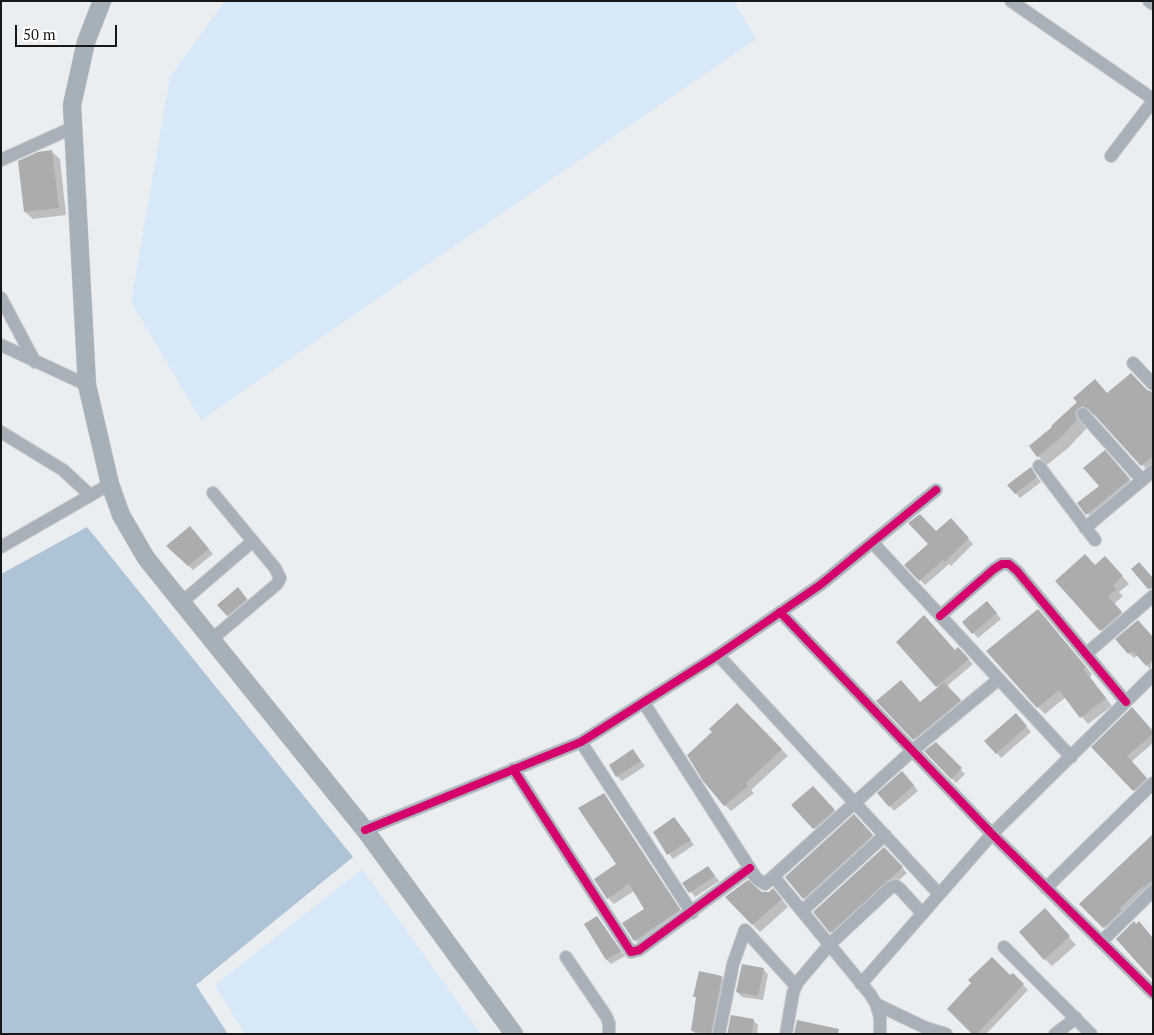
<!DOCTYPE html>
<html>
<head>
<meta charset="utf-8">
<style>
	body { margin:0 }
	#map { position:relative; width:1154px; height:1035px; overflow:hidden; background:#ebeef1; font-family:"PT Serif",serif }
	canvas { display:block }
	.frame { position:absolute; inset:0; border:2px solid #151719; pointer-events:none }
	.scale { position:absolute; left:15px; top:25px; width:102px; height:22px; box-sizing:border-box; border:2px solid #151719; border-top:0; padding-left:6px; font-size:15px; line-height:18px; white-space:nowrap; color:#151719; -webkit-text-stroke:4px #fff; paint-order:stroke }
</style>
</head>
<body>
<div id="map">
<canvas width="1154" height="1035"></canvas>
<div class="frame"></div>
<div class="scale">50 m</div>
</div>
<script>
const ctx = document.querySelector('canvas').getContext('2d');
ctx.lineJoin = 'round';
function paint(path, color) {
  ctx.fillStyle = color;
  ctx.fill(path, 'evenodd');
}
function shape(rows) {
  const path = new Path2D();
  for (const r of rows) {
    path.moveTo(r[0], r[1]);
    for (let i = 2; i < r.length; i += 2) path.lineTo(r[i], r[i + 1]);
  }
  return path;
}
function strokePath(path, color, width, dash) {
  ctx.strokeStyle = color;
  ctx.lineWidth = width;
  ctx.lineCap = dash ? 'butt' : 'round';
  ctx.setLineDash(dash || []);
  ctx.stroke(path);
}
paint(shape([
	[225,1,734,1,756,39,201,420,131,302,170,77],
	[362,869,481,1034,245,1034,215,985]
]), '#d7e8f8');
paint(shape([
	[87,527,353,857,196,985,228,1034,1,1034,1,574]
]), '#afc3d6');
paint(shape([
	[52,152,60,159,66,215,33,219,25,212,19,162],
	[1147,391,1153,393,1153,473,1151,474,1098,417,1091,414,1084,421,1086,429,1068,448,1047,465,1038,456,1054,427,1079,402,1108,394],
	[1111,459,1136,487,1094,521,1079,503,1100,486],
	[1031,469,1041,482,1020,498,1009,485],
	[951,520,973,544,951,566,949,564,925,585,906,565,930,544,936,533],
	[195,532,213,554,193,570,168,546],
	[1112,565,1129,584,1119,592,1123,596,1114,604,1128,620,1108,637,1057,581,1095,566],
	[242,594,251,604,232,620,228,615],
	[992,608,1001,619,978,638,964,622],
	[1045,618,1092,674,1090,677,1112,706,1088,724,1066,697,1045,714,1038,707],
	[1153,639,1151,670,1138,655,1134,658,1117,640],
	[897,642,955,652,958,649,973,664,947,686,966,706,920,744,878,701,921,704,938,688],
	[737,705,788,756,751,790,754,793,731,811,725,805,714,732],
	[1021,720,1031,732,1001,758,997,753],
	[1153,732,1153,743,1131,762,1151,783,1139,795,1093,747],
	[936,744,965,774,956,783,926,751],
	[633,751,645,766,622,781,617,776],
	[907,777,918,791,894,811,890,806],
	[604,794,685,916,641,946,635,940,645,909,634,891,614,904,608,898,618,864],
	[820,795,841,818,822,836,793,805],
	[854,816,877,840,808,903,786,877],
	[674,818,694,845,673,859,654,832],
	[1153,836,1153,892,1112,935,1081,904],
	[884,848,907,873,836,937,831,932],
	[712,872,719,881,695,897,684,883],
	[762,894,780,897,788,907,760,932,752,924],
	[597,917,625,956,611,964,607,960],
	[1052,918,1076,945,1052,966,1045,959],
	[763,969,768,974,763,1000,742,997,737,992],
	[1013,975,1028,990,986,1034,974,1034],
	[722,977,727,982,717,1034,696,1034,692,1030,697,999,695,996],
	[753,1020,758,1025,757,1034,729,1034]
]), '#0003');
paint(shape([
	[52,150,59,208,24,212,18,161,38,152],
	[1131,373,1147,390,1153,392,1153,456,1141,466,1089,409,1082,406,1075,412,1077,420,1059,439,1037,457,1029,446,1052,427,1051,426,1077,402,1073,398,1095,379,1107,393],
	[1105,450,1130,479,1086,515,1077,503,1099,486,1083,468],
	[1031,467,1037,477,1015,494,1007,485],
	[920,514,936,531,951,518,969,538,945,562,943,560,919,581,904,565,928,544,908,523],
	[190,526,209,549,188,566,166,546],
	[1085,554,1095,565,1105,556,1123,576,1113,585,1117,589,1108,596,1122,612,1100,631,1055,581],
	[1139,562,1153,578,1153,588,1148,589,1131,569],
	[238,587,247,599,227,616,217,605],
	[987,601,997,613,972,634,962,622],
	[1038,609,1086,667,1083,669,1106,698,1080,718,1059,690,1037,708,986,651],
	[924,615,955,650,958,647,969,659,936,687,896,642],
	[1138,620,1153,637,1153,660,1146,666,1133,651,1128,654,1115,639],
	[901,680,920,702,944,682,961,700,913,740,876,701],
	[737,703,782,749,746,783,748,786,724,806,703,781,687,755,712,732,709,729],
	[1132,707,1153,731,1153,734,1127,756,1147,778,1133,791,1091,747],
	[1016,713,1027,726,996,754,984,741],
	[936,742,962,768,951,779,924,751],
	[633,749,641,761,616,777,609,765],
	[902,771,914,785,889,807,877,793],
	[813,786,835,810,813,829,791,805],
	[604,793,680,910,634,941,622,923,644,909,629,884,607,899,594,879,616,864,578,808],
	[854,814,873,835,803,899,785,877],
	[674,817,691,840,667,855,653,832],
	[1153,834,1153,880,1144,887,1143,886,1120,908,1122,910,1103,928,1079,904],
	[884,847,903,867,830,933,813,912],
	[708,866,715,876,689,893,682,883],
	[748,880,762,892,769,892,773,888,782,899,752,925,725,897],
	[1045,908,1070,936,1044,960,1019,932],
	[597,916,621,951,606,960,584,924],
	[1134,921,1136,924,1139,921,1153,938,1153,980,1116,939],
	[992,957,1010,975,1013,973,1024,984,977,1034,972,1034,947,1009,971,983,968,980],
	[742,964,764,968,758,996,736,992],
	[699,971,722,976,711,1034,691,1031,696,997,693,997],
	[731,1015,754,1019,752,1034,727,1034],
	[797,1020,839,1029,838,1034,794,1034]
]), '#aaacae');
const street = shape([
	[1011,1,1153,99],
	[1149,1,1153,4],
	[1111,156,1153,101],
	[1,160,74,127],
	[1,298,35,362],
	[1,345,87,385],
	[1133,363,1153,384],
	[1083,414,1142,480],
	[1,432,63,470,90,495],
	[1039,466,1095,540],
	[1085,528,1153,471],
	[873,543,1071,757],
	[1,547,110,484],
	[182,602,253,541],
	[780,612,992,834,1153,993],
	[940,616,994,569,1002,564,1009,564,1017,571,1126,702],
	[212,639,277,584,280,578,275,568,213,493],
	[1086,654,1153,596],
	[718,655,939,894],
	[644,703,756,878,765,884,912,751,999,679],
	[581,742,692,913],
	[513,769,631,952,639,950,750,868],
	[365,830,581,742,718,655,820,585,936,490],
	[774,877,870,994,876,1004,880,1017,880,1034],
	[1046,888,1153,783],
	[802,911,885,835],
	[1102,941,1153,891],
	[1004,947,1091,1034],
	[566,957,606,1016,609,1023,609,1034],
	[861,984,992,834,1153,675],
	[876,1004,926,1028,946,1034],
	[719,1034,733,964,745,930,796,986],
	[786,1034,793,993,797,983,830,944,890,888,896,886,900,889,922,913],
	[1055,1034,1076,1018]
]);
const secondary = shape([
	[102,1,86,42,72,105,87,385,110,484,121,515,146,558,365,830,514,1034]
]);
strokePath(street, '#caccce', 14);
strokePath(secondary, '#caccce', 19);
strokePath(street, '#a8b1b9', 12);
strokePath(secondary, '#a6b0b8', 18);
strokePath(shape([
	[780,612,992,834,1153,993],
	[940,616,994,569,1002,564,1009,564,1017,571,1126,702],
	[513,769,631,952,639,950,750,868],
	[365,830,581,742,718,655,820,585,936,490]
]), '#d6006c', 8);
</script>
</body>
</html>
